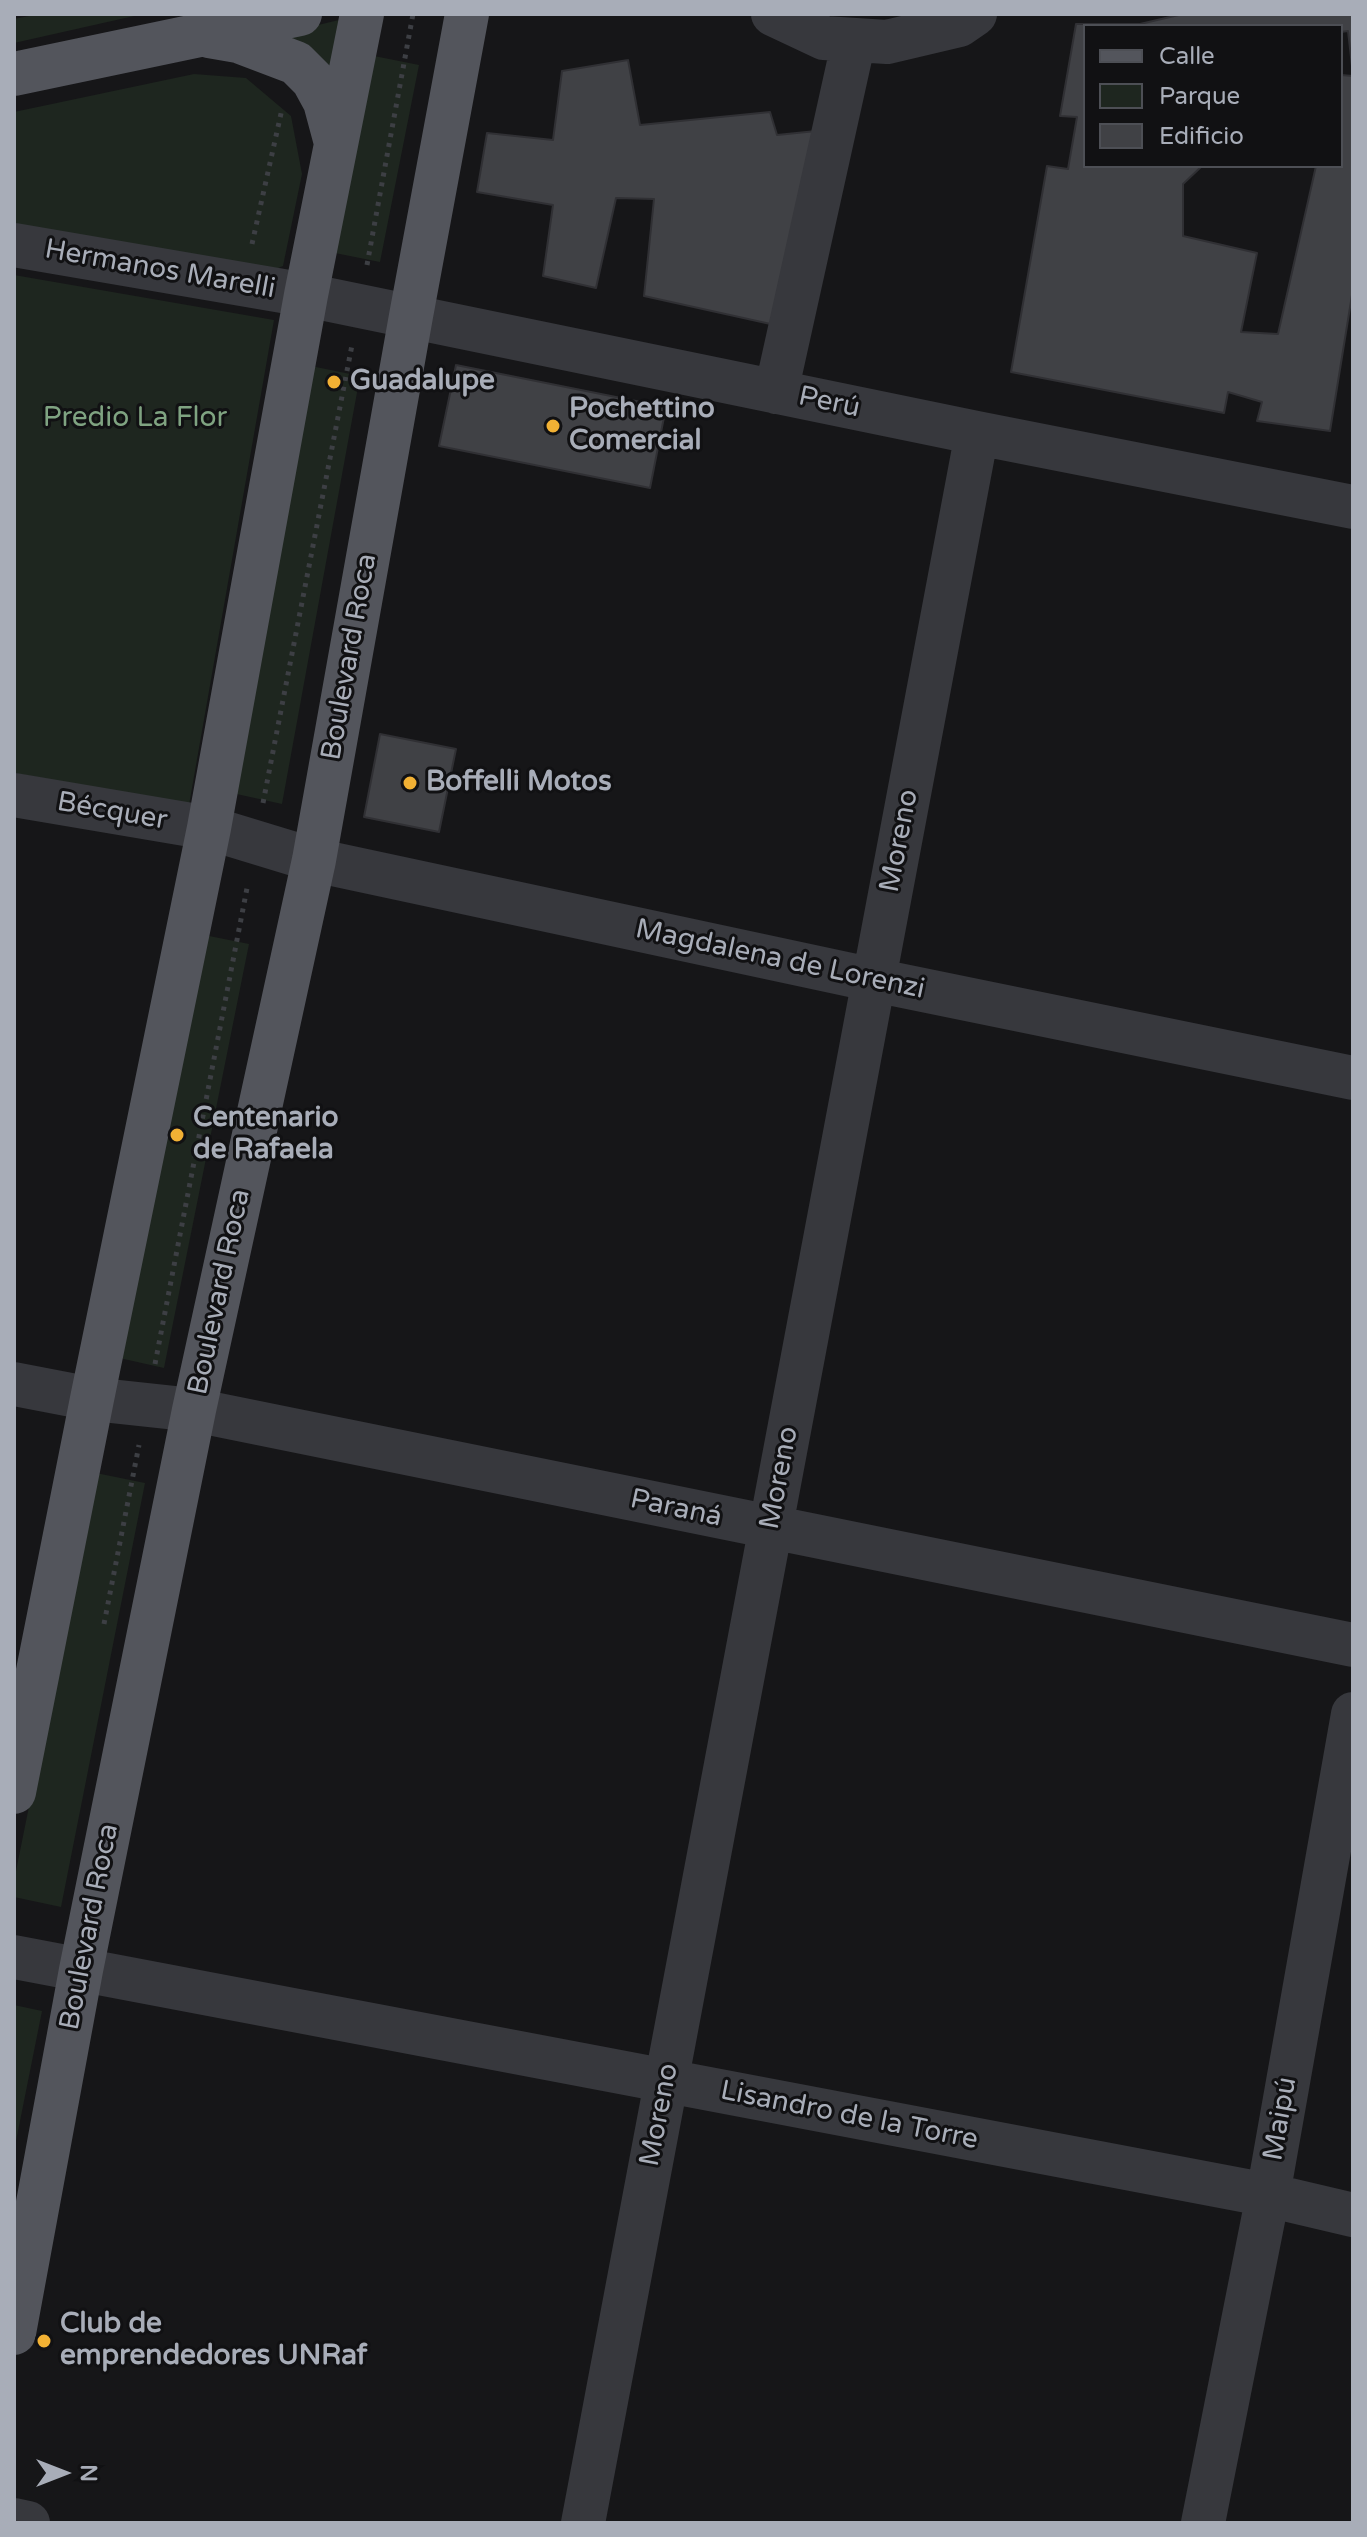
<!DOCTYPE html>
<html>
<head>
<meta charset="utf-8">
<style>
	body { margin:0 }
	#map { position:relative; width:1367px; height:2537px; overflow:hidden; background:#161618; font-family:"Varela Round",sans-serif }
	canvas { display:block }
	.frame { position:absolute; inset:0; border:16px solid #a8adb8; pointer-events:none }
	.legend { position:absolute; left:1083px; top:24px; width:260px; height:144px; box-sizing:border-box; background:#111113; border:2px solid #4d4f55; margin:0; padding:10px 14px; list-style:none; font-size:24px; color:#a8adb8 }
	.legend li { display:flex; align-items:center; gap:16px; height:40px }
	.legend b { width:40px; border:2px solid #4d4f55 }
	.north { position:absolute; left:24px; top:2433px; width:80px; height:80px; -webkit-text-stroke:6px #111113; paint-order:stroke; rotate:90deg; font-size:22px; font-weight:700; line-height:32px; text-align:center; color:#a8adb8 }
	.north::after { content:''; display:block; margin:auto; width:28px; height:36px; background:#a8adb8; clip-path:polygon(50% 0,100% 100%,50% 72%,0 100%) }
</style>
</head>
<body>
<div id="map">
<canvas width="1367" height="2537"></canvas>
<div class="frame"></div>
<ul class="legend">
<li><b style="height:10px;background:#53555c"></b>Calle</li>
<li><b style="height:22px;background:#1e261f"></b>Parque</li>
<li><b style="height:22px;background:#404145"></b>Edificio</li>
</ul>
<div class="north">N</div>
</div>
<script>
const ctx = document.querySelector('canvas').getContext('2d');
ctx.lineJoin = 'round';
function paint(path, color) {
  ctx.fillStyle = color;
  ctx.fill(path, 'evenodd');
}
function shape(rows) {
  const path = new Path2D();
  for (const r of rows) {
    path.moveTo(r[0], r[1]);
    for (let i = 2; i < r.length; i += 2) path.lineTo(r[i], r[i + 1]);
  }
  return path;
}
function strokePath(path, color, width, dash) {
  ctx.strokeStyle = color;
  ctx.lineWidth = width;
  ctx.lineCap = dash ? 'butt' : 'round';
  ctx.setLineDash(dash || []);
  ctx.stroke(path);
}
function label(font, color, halo, rows, align = 'center') {
  ctx.font = font + ' "Varela Round",sans-serif';
  ctx.lineWidth = 6;
  ctx.setLineDash([]);
  ctx.textBaseline = 'middle';
  ctx.strokeStyle = halo;
  ctx.fillStyle = color;
  for (const [text, x, y, turn = 0] of rows) {
    ctx.save();
    ctx.translate(x, y);
    ctx.rotate((+turn || 0) * Math.PI / 180);
    ctx.textAlign = isNaN(turn) ? turn : align;
    if (halo) ctx.strokeText(text, 0, 0);
    ctx.fillText(text, 0, 0);
    ctx.restore();
  }
}
paint(shape([
	[39,14,143,14,14,43,14,19],
	[339,20,332,73,316,54,297,40,276,35],
	[369,55,419,65,380,262,330,252],
	[194,74,246,78,291,116,302,174,283,266,249,280,14,234,14,112],
	[14,275,274,320,189,805,14,773],
	[311,366,360,376,282,804,232,793],
	[199,934,249,944,164,1368,115,1357],
	[96,1473,145,1483,61,1907,14,1897,14,1881],
	[14,2005,42,2011,14,2151]
]), '#1e261f');
const building = shape([
	[1183,14,1353,14,1353,75,1348,31,1341,32,1341,26,1085,26,1085,166,1202,166,1183,184,1183,236,1257,253,1241,332,1278,334,1316,166,1341,166,1341,75,1353,76,1353,289,1330,431,1257,421,1262,402,1228,392,1224,413,1011,372,1047,166,1068,169,1077,117,1060,116,1076,24,1140,24,1183,14],
	[628,60,640,125,770,112,777,135,816,131,775,325,644,296,654,199,616,198,596,288,543,276,553,205,477,192,487,133,553,140,562,71,628,60],
	[456,365,666,407,650,488,439,446,456,365],
	[380,734,456,749,439,832,364,817,380,734]
]);
paint(building, '#404145');
strokePath(building, '#303034', 2);
strokePath(shape([
	[252,244,282,109],
	[367,265,413,14],
	[263,803,352,345],
	[155,1364,248,883],
	[104,1624,139,1445]
]), '#3d3f44', 5, [4, 6]);
strokePath(shape([
	[773,14,824,38,887,42,959,25,975,14],
	[14,245,306,295,977,433,1353,507],
	[776,392,854,40],
	[14,795,209,828,314,860,874,980,1353,1078],
	[14,1384,92,1399,194,1410,1353,1645],
	[14,1957,1268,2195,1353,2215],
	[14,2520,28,2523],
	[583,2523,977,433],
	[1203,2523,1268,2195,1353,1714]
]), '#37383d', 44);
strokePath(shape([
	[209,36,238,41,296,63,313,80,325,102,336,143],
	[14,74,300,14],
	[14,1792,92,1399,209,828,306,295,362,14],
	[14,2333,81,1970,194,1410,314,860,411,316,467,14]
]), '#53555c', 44);
for (const [x, y, r, color] of [
	[334,382,8,"#f2b134"],
	[553,426,8,"#f2b134"],
	[410,783,8,"#f2b134"],
	[177,1135,8,"#f2b134"],
	[44,2341,8,"#f2b134"]
]) {
  const dot = new Path2D();
  dot.arc(x, y, r, 0, 2 * Math.PI);
  ctx.fillStyle = color;
  ctx.fill(dot);
  strokePath(dot, '#111113', 3);
}
label('28px', '#a8adb8', '#111113', [
	["Hermanos Marelli",160,270,10],
	["Perú",829,403,12],
	["Boulevard Roca",350,657,-80],
	["Bécquer",112,812,10],
	["Moreno",900,841,-79],
	["Magdalena de Lorenzi",780,960,12],
	["Boulevard Roca",220,1292,-78],
	["Moreno",780,1478,-79],
	["Paraná",676,1509,12],
	["Boulevard Roca",90,1927,-79],
	["Moreno",660,2115,-79],
	["Lisandro de la Torre",849,2116,11],
	["Maipú",1281,2119,-80]
]);
label('bold 28px', '#a8adb8', '#111113', [
	["Guadalupe",350,382],
	["Pochettino",569,410],
	["Comercial",569,442],
	["Boffelli Motos",426,783],
	["Centenario",193,1119],
	["de Rafaela",193,1151],
	["Club de",60,2325],
	["emprendedores UNRaf",60,2357]
], 'left');
label('28px', '#7fa381', '#111113', [
	["Predio La Flor",135,419]
]);
</script>
</body>
</html>
